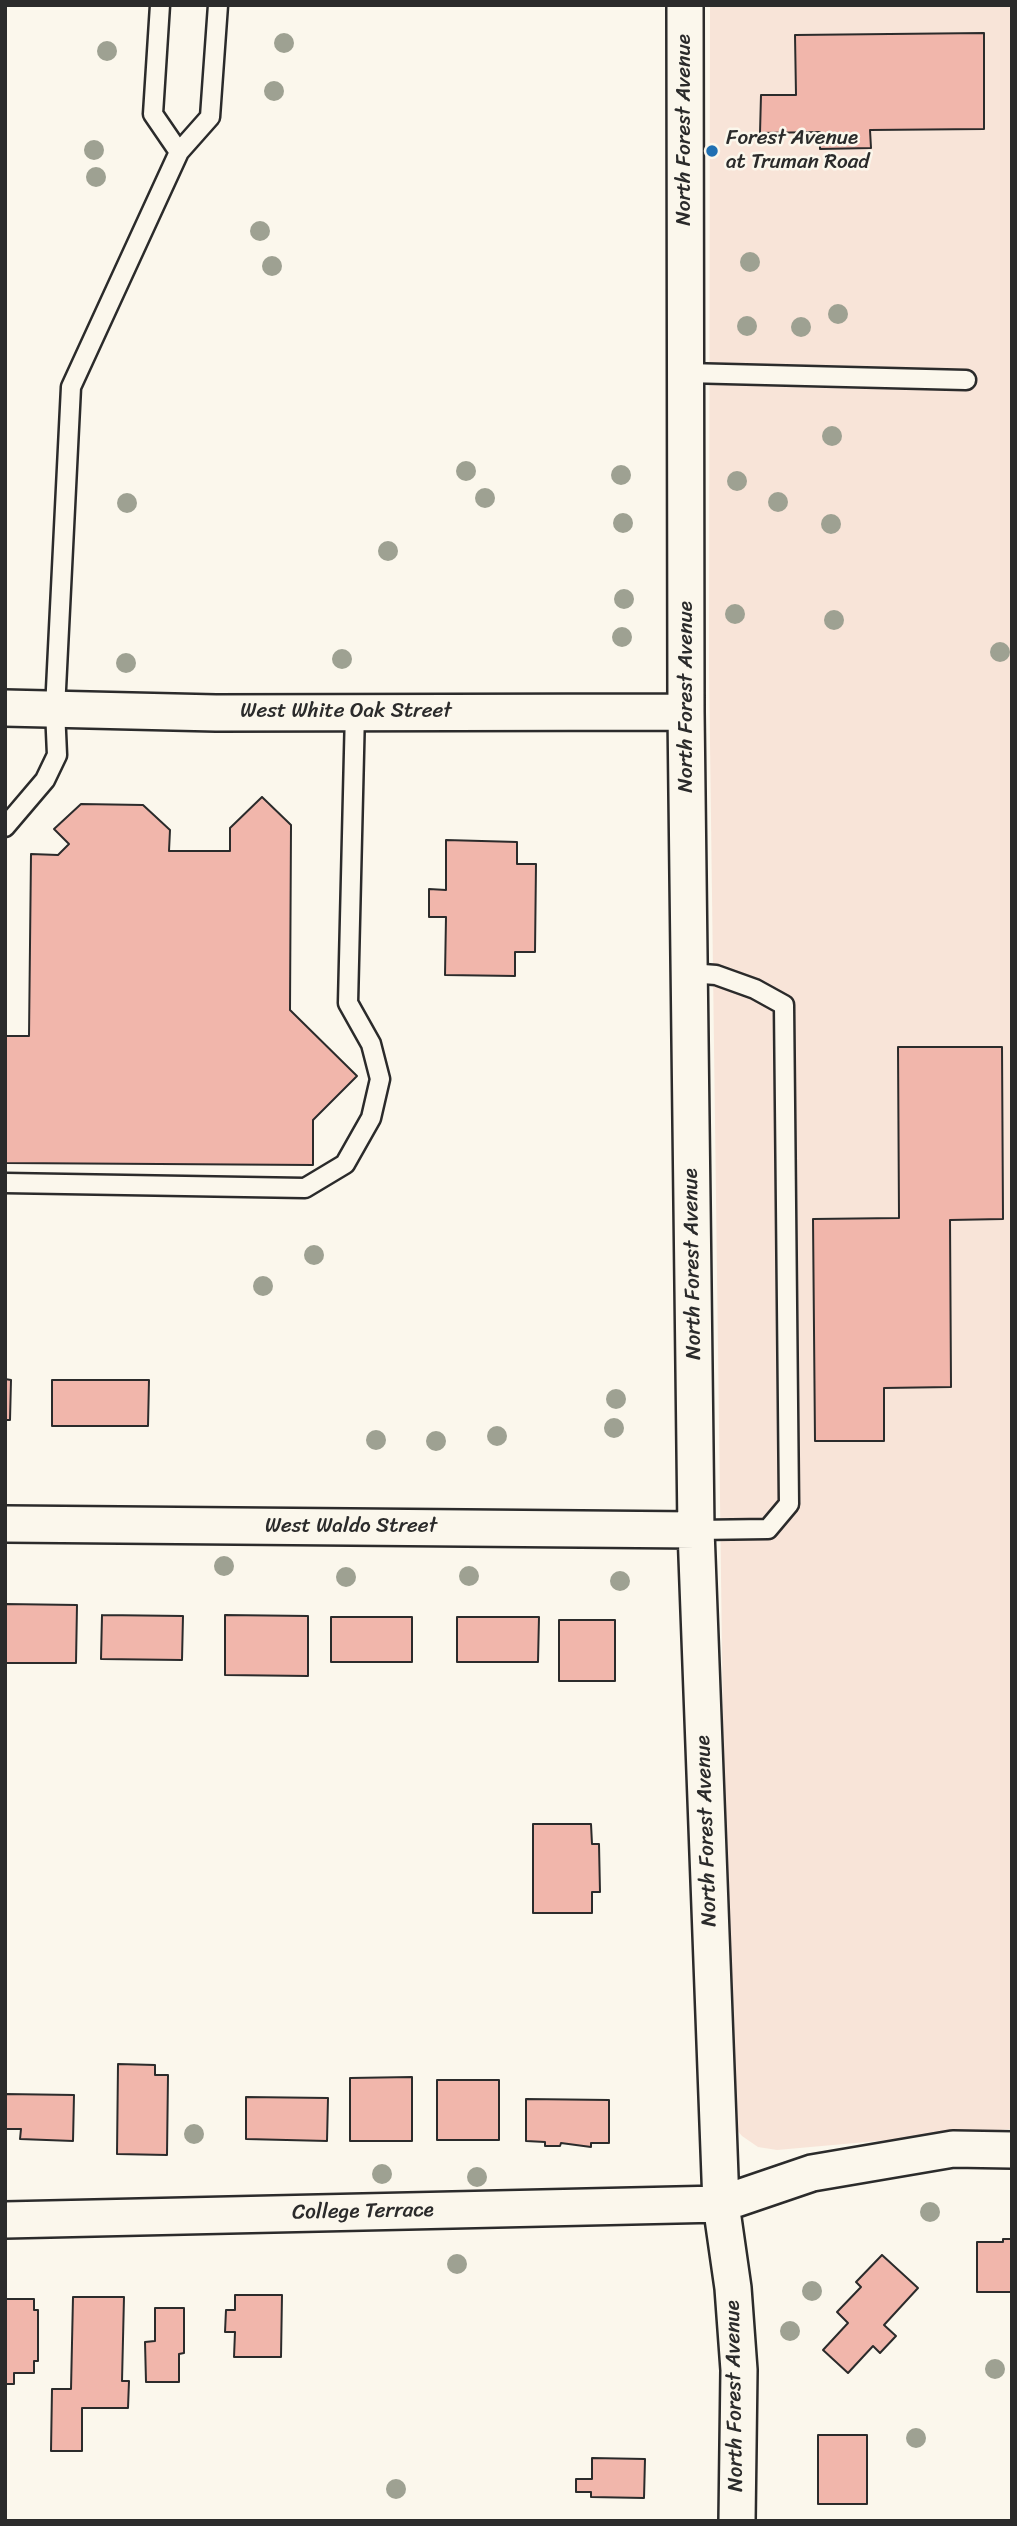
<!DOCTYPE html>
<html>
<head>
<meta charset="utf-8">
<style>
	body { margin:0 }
	#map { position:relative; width:1017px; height:2526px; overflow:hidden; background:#fbf7ec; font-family:Sriracha,sans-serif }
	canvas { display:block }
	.frame { position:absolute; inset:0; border:7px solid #2b2b2b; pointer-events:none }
</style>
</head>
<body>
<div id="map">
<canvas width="1017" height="2526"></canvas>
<div class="frame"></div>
</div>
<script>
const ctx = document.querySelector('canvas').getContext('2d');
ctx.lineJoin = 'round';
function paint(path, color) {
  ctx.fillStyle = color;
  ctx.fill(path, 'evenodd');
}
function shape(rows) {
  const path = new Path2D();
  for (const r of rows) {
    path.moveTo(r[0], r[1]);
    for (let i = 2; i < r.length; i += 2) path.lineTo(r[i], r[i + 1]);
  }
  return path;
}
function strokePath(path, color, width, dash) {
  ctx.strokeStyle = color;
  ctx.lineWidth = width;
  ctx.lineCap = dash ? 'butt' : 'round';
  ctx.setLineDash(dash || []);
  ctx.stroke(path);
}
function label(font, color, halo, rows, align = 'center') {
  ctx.font = font + ' Sriracha,sans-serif';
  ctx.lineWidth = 5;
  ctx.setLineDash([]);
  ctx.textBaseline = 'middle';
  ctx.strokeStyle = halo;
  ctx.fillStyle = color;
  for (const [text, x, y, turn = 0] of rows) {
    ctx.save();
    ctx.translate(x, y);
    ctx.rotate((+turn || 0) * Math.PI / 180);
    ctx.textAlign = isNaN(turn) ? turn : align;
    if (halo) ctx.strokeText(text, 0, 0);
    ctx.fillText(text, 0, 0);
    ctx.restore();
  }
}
paint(shape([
	[710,5,1012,5,1012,2129,777,2150,758,2147,742,2136,732,2124,728,2105,709,668]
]), '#f8e4d8');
const building = shape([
	[984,33,984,129,870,130,871,148,820,149,820,132,760,133,761,95,796,95,795,35,984,33],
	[262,797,291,825,290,1010,357,1076,313,1120,313,1165,5,1163,5,1036,29,1036,31,854,58,855,69,844,54,829,81,804,143,805,170,830,169,851,230,851,230,828,262,797],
	[446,840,517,842,517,864,536,864,535,952,515,952,515,976,445,975,446,917,429,917,429,889,446,890,446,840],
	[898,1047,1002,1047,1003,1219,950,1220,951,1387,884,1388,884,1441,815,1441,813,1219,899,1218,898,1047],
	[5,1379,11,1380,10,1420,5,1420,5,1379],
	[52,1380,149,1380,148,1426,52,1426,52,1380],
	[5,1604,77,1605,76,1663,5,1663,5,1604],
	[102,1615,183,1616,182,1660,101,1659,102,1615],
	[225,1615,308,1616,308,1676,225,1675,225,1615],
	[331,1617,412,1617,412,1662,331,1662,331,1617],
	[457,1617,539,1617,538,1662,457,1662,457,1617],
	[559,1620,615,1620,615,1681,559,1681,559,1620],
	[533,1824,591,1824,592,1844,599,1844,600,1892,592,1892,592,1913,533,1913,533,1824],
	[118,2064,155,2065,155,2075,168,2075,167,2155,117,2154,118,2064],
	[412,2077,412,2141,350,2141,350,2078,412,2077],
	[437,2080,499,2080,499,2140,437,2140,437,2080],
	[5,2094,74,2095,73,2141,20,2139,21,2129,5,2129,5,2094],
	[246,2097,328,2098,327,2141,246,2139,246,2097],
	[526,2099,609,2100,609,2143,591,2143,591,2147,561,2143,560,2146,545,2146,545,2142,526,2141,526,2099],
	[1003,2239,1012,2239,1012,2292,977,2292,977,2242,1003,2242,1003,2239],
	[882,2255,918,2288,884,2325,896,2336,880,2353,873,2346,848,2373,823,2350,848,2323,837,2312,861,2287,856,2282,882,2255],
	[235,2295,282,2295,281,2357,234,2357,235,2332,225,2332,226,2310,235,2310,235,2295],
	[73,2297,124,2297,122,2381,129,2381,128,2408,82,2408,82,2451,51,2451,52,2389,71,2389,73,2297],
	[5,2299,34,2299,34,2310,38,2310,38,2361,34,2361,34,2373,14,2373,14,2384,5,2384,5,2299],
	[155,2308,184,2308,184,2353,179,2354,179,2382,146,2382,145,2342,155,2341,155,2308],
	[818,2435,867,2435,867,2504,818,2504,818,2435],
	[592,2458,645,2459,644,2498,591,2497,591,2492,576,2492,576,2479,592,2479,592,2458]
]);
paint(building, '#f1b6ab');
strokePath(building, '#2b2b2b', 2);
const lane = shape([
	[160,5,153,114,179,152],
	[686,373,966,380],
	[5,827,45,780,57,755,55,709,71,387,179,152,210,117,218,5],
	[690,973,716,975,755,989,784,1005,789,1504,768,1529,696,1530],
	[5,1183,305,1188,345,1164,371,1118,380,1079,371,1044,348,1003,355,711]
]);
const street = shape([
	[685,5,686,712,696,1530,721,2204,733,2288,739,2370,737,2521],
	[5,708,216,713,686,712],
	[5,1524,696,1530],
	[5,2220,721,2204,812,2173,953,2149,1012,2150]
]);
strokePath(lane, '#2b2b2b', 23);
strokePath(street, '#2b2b2b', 40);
strokePath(lane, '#fbf7ec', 18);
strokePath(street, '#fbf7ec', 35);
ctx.fillStyle = '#9ea192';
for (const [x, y] of [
	[284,43],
	[107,51],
	[274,91],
	[94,150],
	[96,177],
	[260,231],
	[750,262],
	[272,266],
	[838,314],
	[747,326],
	[801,327],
	[832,436],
	[466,471],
	[621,475],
	[737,481],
	[485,498],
	[778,502],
	[127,503],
	[623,523],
	[831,524],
	[388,551],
	[624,599],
	[735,614],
	[834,620],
	[622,637],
	[1000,652],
	[342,659],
	[126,663],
	[314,1255],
	[263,1286],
	[616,1399],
	[614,1428],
	[497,1436],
	[376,1440],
	[436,1441],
	[224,1566],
	[469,1576],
	[346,1577],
	[620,1581],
	[194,2134],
	[382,2174],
	[477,2177],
	[930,2212],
	[457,2264],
	[812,2291],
	[790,2331],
	[995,2369],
	[916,2438],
	[396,2489]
]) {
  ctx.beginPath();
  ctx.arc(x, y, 10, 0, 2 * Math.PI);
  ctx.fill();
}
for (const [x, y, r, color] of [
	[712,151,7,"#1f6fb2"]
]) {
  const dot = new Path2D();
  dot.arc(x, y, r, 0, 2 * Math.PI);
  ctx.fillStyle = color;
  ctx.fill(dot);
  strokePath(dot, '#fbf7ec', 2.5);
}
label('21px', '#2b2b2b', '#fbf7ec', [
	["North Forest Avenue",685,130,-90],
	["North Forest Avenue",687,697,-90],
	["West White Oak Street",346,712],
	["North Forest Avenue",693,1264,-91],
	["West Waldo Street",351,1527],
	["North Forest Avenue",707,1831,-92],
	["College Terrace",363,2212,-1],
	["North Forest Avenue",735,2396,-91]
]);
label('21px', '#2b2b2b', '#fbf7ec', [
	["Forest Avenue",726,139],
	["at Truman Road",726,163]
], 'left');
</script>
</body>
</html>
